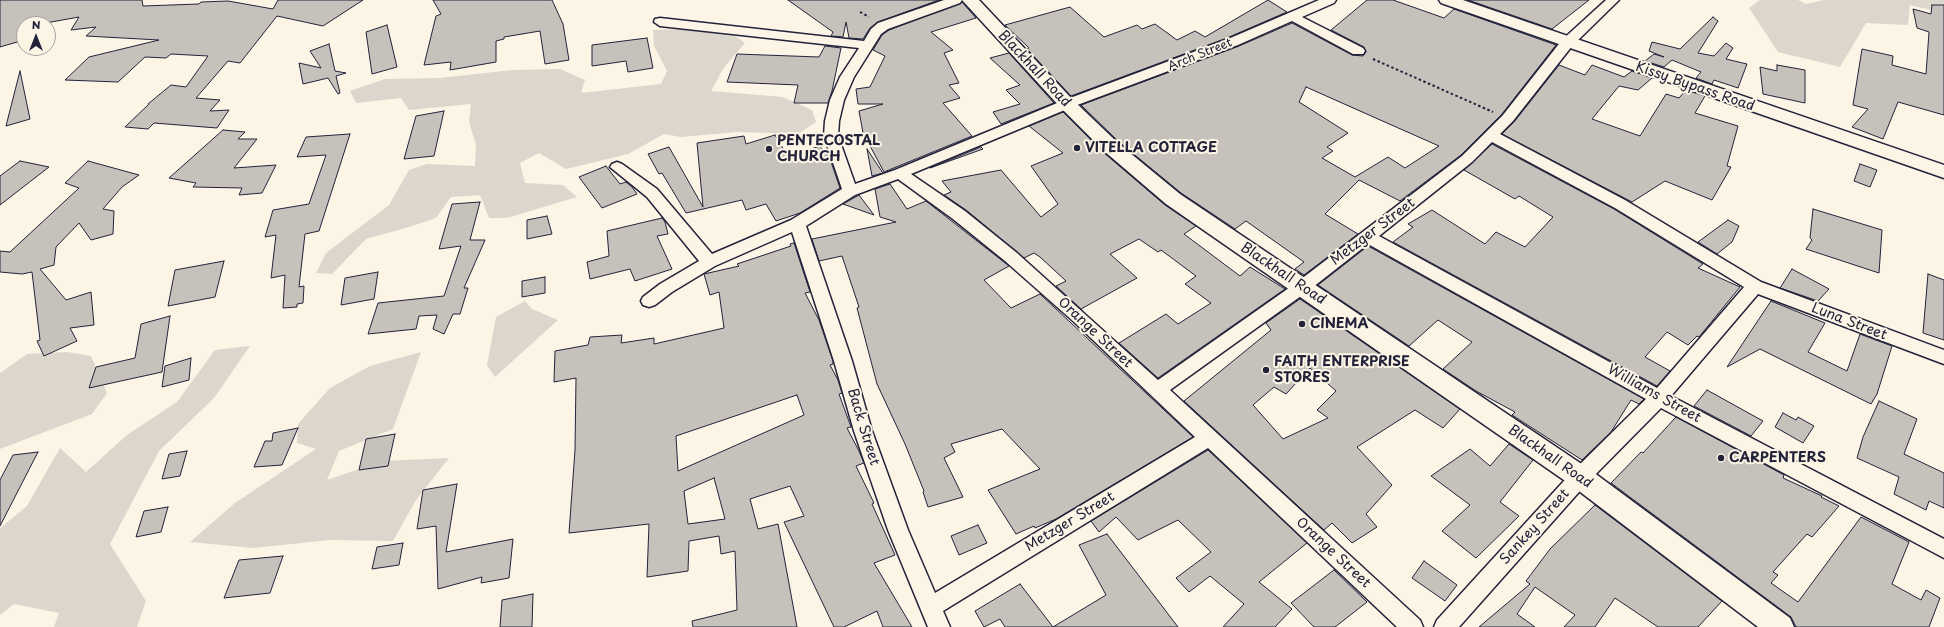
<!DOCTYPE html>
<html>
<head>
<meta charset="utf-8">
<style>
	body { margin:0 }
	#map { position:relative; width:1944px; height:627px; overflow:hidden; background:#fcf5e5; font-family:"Playpen Sans",sans-serif }
	canvas { display:block }
	.north { position:absolute; left:16px; top:16px; width:40px; height:40px; box-sizing:border-box; background:#fcf5e5; border:1px solid #a5a1a1; border-radius:50%; rotate:0deg; font-size:11px; font-weight:700; line-height:16px; text-align:center; color:#22223b }
	.north::after { content:''; display:block; margin:auto; width:14px; height:18px; background:#22223b; clip-path:polygon(50% 0,100% 100%,50% 72%,0 100%) }
</style>
</head>
<body>
<div id="map">
<canvas width="1944" height="627"></canvas>
<div class="north">N</div>
</div>
<script>
const ctx = document.querySelector('canvas').getContext('2d');
ctx.lineJoin = 'round';
function paint(path, color) {
  ctx.fillStyle = color;
  ctx.fill(path, 'evenodd');
}
function shape(rows) {
  const path = new Path2D();
  for (const r of rows) {
    path.moveTo(r[0], r[1]);
    for (let i = 2; i < r.length; i += 2) path.lineTo(r[i], r[i + 1]);
  }
  return path;
}
function strokePath(path, color, width, dash) {
  ctx.strokeStyle = color;
  ctx.lineWidth = width;
  ctx.lineCap = dash ? 'butt' : 'round';
  ctx.setLineDash(dash || []);
  ctx.stroke(path);
}
function label(font, color, halo, rows, align = 'center') {
  ctx.font = font + ' "Playpen Sans",sans-serif';
  ctx.lineWidth = 4;
  ctx.setLineDash([]);
  ctx.textBaseline = 'middle';
  ctx.strokeStyle = halo;
  ctx.fillStyle = color;
  for (const [text, x, y, turn = 0] of rows) {
    ctx.save();
    ctx.translate(x, y);
    ctx.rotate((+turn || 0) * Math.PI / 180);
    ctx.textAlign = isNaN(turn) ? turn : align;
    if (halo) ctx.strokeText(text, 0, 0);
    ctx.fillText(text, 0, 0);
    ctx.restore();
  }
}
paint(shape([
	[1760,0,1798,0,1806,4,1824,0,1944,0,1944,13,1910,5,1908,25,1866,23,1840,67,1778,52,1749,8],
	[678,29,735,36,745,43,723,69,711,91,783,97,812,110,816,122,798,134,738,132,681,137,664,134,628,154,566,169,539,153,520,163,525,183,563,185,577,197,507,218,489,218,480,195,451,197,436,218,409,227,366,239,332,274,316,273,326,253,389,205,409,170,427,164,475,166,476,145,469,122,471,104,409,110,401,98,356,103,350,91,385,79,439,78,513,70,560,69,585,80,581,93,661,84,667,71,654,46,653,30],
	[525,301,532,309,558,320,495,377,487,365,496,317],
	[250,346,214,398,159,451,110,544,146,601,137,627,54,627,59,613,14,604,0,615,0,528,27,506,60,448,86,472,127,435,177,402,215,350],
	[67,352,91,356,107,393,92,414,0,449,0,373,27,354],
	[421,352,393,429,339,451,327,480,383,461,449,458,416,500,393,541,330,540,253,548,190,542,235,503,316,449,297,443,298,424,330,388,370,366]
]), '#dcd6cc');
const building = shape([
	[0,0,142,0,143,6,199,4,201,2,228,1,273,9,278,0,363,0,323,26,277,16,240,63,228,61,196,98,220,100,210,111,229,110,217,128,154,123,148,129,125,127,149,104,148,104,171,85,186,87,208,56,171,54,166,58,145,57,118,82,65,80,89,57,159,40,86,36,96,27,71,30,79,17,40,24,24,24,24,40,0,47,0,0],
	[433,0,552,0,563,24,569,60,545,64,540,31,504,37,504,39,496,41,496,62,450,70,451,62,424,65,436,16,441,14,433,0],
	[788,0,939,0,878,22,870,28,863,39,849,38,846,22,843,37,831,36,833,32,788,0],
	[1268,0,1287,12,1227,38,1071,96,1027,49,1029,48,1005,25,1070,7,1104,37,1137,25,1142,29,1155,24,1177,40,1195,31,1205,37,1268,0],
	[1367,0,1393,0,1444,18,1454,9,1556,45,1502,114,1461,155,1400,201,1359,180,1325,214,1358,234,1304,275,1295,269,1304,262,1246,221,1235,229,1181,193,1119,142,1081,105,1239,46,1292,23,1352,55,1363,56,1366,52,1364,47,1331,30,1367,0],
	[1306,87,1378,119,1439,146,1405,168,1388,157,1355,177,1322,158,1333,151,1327,147,1348,133,1299,102,1306,87],
	[1468,0,1589,0,1552,29,1468,0],
	[962,2,976,18,931,32,953,50,944,53,959,83,949,85,960,98,943,103,972,136,884,172,863,133,859,111,883,104,858,104,856,89,870,87,885,56,873,50,882,35,889,30,962,2],
	[1932,5,1944,5,1944,115,1898,102,1883,139,1852,127,1868,109,1853,105,1862,49,1893,56,1892,65,1926,74,1929,32,1917,28,1913,9,1931,14,1932,5],
	[1713,17,1718,21,1698,53,1714,56,1726,43,1733,48,1726,59,1747,64,1738,88,1714,80,1712,84,1696,78,1701,72,1672,60,1664,67,1645,61,1654,54,1664,57,1649,51,1652,42,1680,49,1713,17],
	[387,25,397,67,372,74,366,32,387,25],
	[647,38,653,68,628,72,626,61,592,66,592,45,647,38],
	[329,44,335,71,346,73,336,76,340,93,338,94,328,78,303,84,299,63,321,68,310,51,329,44],
	[825,46,841,48,832,91,828,103,794,103,798,85,727,82,737,54,819,57,825,46],
	[1009,53,1054,103,1001,124,993,112,1020,104,1006,90,1020,85,990,58,1009,53],
	[1559,65,1585,75,1592,65,1624,77,1632,71,1652,78,1638,90,1619,86,1592,119,1640,136,1666,94,1679,98,1686,90,1705,96,1695,113,1738,126,1727,166,1731,167,1712,200,1665,181,1632,202,1502,134,1514,122,1559,65],
	[1777,65,1805,70,1805,103,1763,94,1760,67,1777,71,1777,65],
	[20,71,30,119,6,126,20,71],
	[444,111,434,156,404,159,416,116,444,111],
	[1063,112,1103,152,1165,205,1196,226,1184,234,1240,276,1250,267,1285,289,1158,378,1119,343,1166,314,1178,324,1211,303,1185,284,1196,276,1161,250,1158,252,1139,239,1110,254,1137,278,1081,309,1056,286,1066,281,1040,257,1034,253,1024,258,966,210,944,195,951,192,942,181,1001,170,1041,217,1058,204,1031,166,1063,153,1029,126,1063,112],
	[223,130,245,132,238,139,257,139,234,168,276,165,262,193,239,195,242,188,193,187,196,183,169,178,223,130],
	[350,134,319,231,305,234,299,287,304,286,303,303,297,304,297,307,283,308,285,275,271,278,276,235,265,237,273,210,309,204,326,155,297,157,306,137,350,134],
	[775,135,788,157,820,146,830,159,840,188,800,213,776,221,766,204,746,210,742,200,686,213,662,173,659,174,648,154,669,147,703,207,697,143,744,136,746,144,775,135],
	[1492,144,1614,209,1703,264,1698,268,1740,287,1699,337,1697,336,1688,345,1667,332,1645,357,1670,371,1657,386,1393,242,1413,227,1408,224,1432,210,1485,244,1496,232,1525,247,1553,217,1519,196,1515,199,1464,170,1492,144],
	[981,147,983,149,930,168,981,147],
	[867,149,883,173,872,176,867,149],
	[20,161,49,167,0,205,0,176,20,161],
	[88,161,139,175,122,187,103,209,114,211,113,234,91,240,79,223,56,247,54,265,40,269,66,300,91,292,94,325,70,328,77,341,44,356,37,341,40,340,32,272,22,274,0,272,0,251,10,252,79,188,65,183,88,161],
	[1860,164,1877,170,1870,187,1854,181,1860,164],
	[606,166,620,184,626,182,632,187,637,194,602,208,579,177,606,166],
	[890,184,907,209,926,201,1009,266,984,280,1011,308,1040,294,1193,437,1056,519,1035,528,1034,526,1016,534,988,490,1040,469,1002,429,951,444,955,452,944,458,963,497,928,507,923,492,924,491,905,444,877,384,857,308,859,307,842,256,819,261,812,239,896,222,880,217,875,189,890,184],
	[859,195,874,215,843,204,859,195],
	[480,202,470,240,485,240,464,288,468,288,460,314,453,314,444,334,433,329,437,315,419,316,416,329,368,334,378,303,444,296,461,246,439,249,452,204,480,202],
	[1813,209,1882,230,1879,273,1806,249,1812,240,1810,238,1813,209],
	[547,216,552,234,527,239,527,220,547,216],
	[662,218,665,222,668,234,657,236,672,269,635,281,630,269,590,279,587,262,609,256,607,231,662,218],
	[1728,220,1739,226,1732,242,1717,254,1698,242,1728,220],
	[794,243,810,292,805,293,819,320,833,361,833,364,830,365,838,380,842,393,839,394,851,427,847,428,859,451,864,463,856,466,874,503,872,504,895,555,874,563,912,627,883,627,877,611,844,627,834,627,784,522,804,516,790,486,750,499,758,529,778,524,797,627,693,627,692,621,737,610,735,551,721,554,719,536,689,541,688,571,647,577,649,524,569,533,575,450,576,378,554,382,555,351,588,345,590,337,622,335,621,343,654,338,654,344,724,328,719,292,710,295,704,274,739,266,737,264,791,246,790,244,794,243],
	[797,395,804,415,678,471,676,436,797,395],
	[714,478,725,519,688,524,684,491,714,478],
	[1368,246,1644,399,1639,404,1631,400,1611,432,1582,460,1512,415,1515,412,1476,391,1443,369,1472,342,1438,320,1409,346,1318,285,1368,246],
	[224,261,215,297,168,306,175,270,224,261],
	[1792,269,1829,289,1818,301,1780,288,1792,269],
	[378,272,374,299,341,305,345,278,378,272],
	[1928,274,1944,280,1944,340,1923,333,1928,274],
	[545,277,545,293,522,297,522,281,545,277],
	[1300,299,1460,409,1443,428,1415,410,1357,447,1392,485,1366,514,1377,527,1352,543,1332,523,1324,530,1184,401,1271,330,1266,323,1300,299],
	[1310,368,1336,391,1317,410,1328,418,1283,439,1253,405,1274,387,1286,394,1310,368],
	[1771,301,1825,323,1808,352,1847,371,1860,334,1892,346,1877,394,1871,404,1760,349,1727,367,1771,301],
	[170,316,162,372,89,388,96,367,135,358,141,324,170,316],
	[191,358,189,380,162,387,165,366,191,358],
	[1707,390,1763,421,1751,436,1694,406,1707,390],
	[1879,401,1917,419,1904,454,1944,473,1944,508,1929,501,1926,510,1894,494,1899,477,1857,458,1863,437,1879,401],
	[1783,413,1796,420,1798,417,1814,426,1803,443,1775,427,1783,413],
	[1676,417,1784,475,1783,478,1822,496,1821,497,1839,506,1812,537,1807,534,1773,572,1778,575,1771,583,1798,602,1861,517,1909,542,1892,584,1921,600,1926,590,1940,598,1929,627,1796,627,1791,617,1611,483,1641,452,1643,453,1676,417],
	[298,428,282,465,254,467,265,441,272,441,273,433,298,428],
	[395,434,388,466,359,470,366,439,395,434],
	[1509,444,1533,460,1500,502,1519,516,1476,558,1442,531,1470,505,1431,476,1470,449,1490,466,1509,444],
	[1208,450,1307,543,1259,582,1292,609,1275,627,1223,627,1244,604,1210,576,1189,592,1176,578,1211,552,1178,520,1138,540,1116,517,1099,532,1091,521,1208,450],
	[187,451,180,476,162,479,169,454,187,451],
	[38,452,0,526,0,480,13,455,38,452],
	[457,484,446,552,513,539,509,578,481,583,482,577,438,589,436,526,417,529,423,490,457,484],
	[1595,505,1722,601,1698,627,1658,627,1615,598,1595,627,1564,627,1575,615,1535,587,1517,614,1535,627,1479,627,1530,584,1526,581,1550,549,1595,505],
	[168,507,161,532,136,537,144,511,168,507],
	[978,525,987,543,959,555,951,536,978,525],
	[1107,534,1178,627,1053,627,1106,595,1079,545,1107,534],
	[403,543,399,565,372,569,377,547,403,543],
	[283,556,270,593,224,598,239,560,283,556],
	[1424,561,1457,585,1445,601,1412,578,1424,561],
	[1334,570,1367,602,1335,627,1314,627,1291,603,1334,570],
	[1020,584,1053,627,1005,627,1000,619,984,627,975,611,1020,584],
	[533,594,532,627,500,627,502,600,533,594]
]);
paint(building, '#c6c1bb');
strokePath(building, '#22223b', 1);
const minor = shape([
	[944,0,962,0,960,3,888,29,881,34,854,77,844,100,839,121,838,136,855,184,895,170,1062,101,1228,39,1319,0,1336,0,1334,3,1302,17,1363,48,1365,51,1363,54,1353,54,1292,21,1238,45,1072,107,911,174,965,211,1017,253,1158,380,1296,283,1462,156,1503,115,1562,40,1606,0,1619,0,1572,46,1513,121,1500,134,1625,200,1761,282,1944,350,1944,364,1758,294,1671,396,1944,539,1944,558,1661,408,1587,483,1459,627,1434,627,1437,620,1573,471,1646,399,1368,244,1308,291,1170,390,1420,620,1423,627,1397,627,1208,448,943,611,950,627,928,627,888,530,854,431,834,361,792,232,715,266,672,292,655,305,649,307,643,305,641,301,643,297,660,284,699,261,647,197,610,167,612,164,617,162,622,164,657,189,712,254,791,220,842,189,824,136,825,121,830,100,840,77,859,48,660,26,654,22,655,19,660,18,864,41,871,29,878,23,944,0],
	[1492,142,1615,208,1744,287,1657,388,1379,236,1472,162,1492,142],
	[898,179,953,219,1005,261,1073,321,1195,437,935,593,908,530,872,431,852,361,806,226,855,195,898,179]
]);
const tertiary = shape([
	[962,0,979,0,1073,100,1118,143,1180,194,1589,469,1790,618,1794,627,1758,627,1571,485,1166,204,1104,151,1061,108,962,0]
]);
const secondary = shape([
	[1439,0,1463,0,1944,165,1944,178,1441,3,1439,0]
]);
strokePath(minor, '#22223b', 3);
strokePath(tertiary, '#22223b', 3);
strokePath(secondary, '#22223b', 3);
strokePath(shape([
	[860,12,869,17],
	[1373,59,1493,112]
]), '#22223b', 2, [2.5, 2.5]);
paint(minor, '#fcf5e5');
paint(tertiary, '#fcf5e5');
paint(secondary, '#fcf5e5');
for (const [x, y, r, color] of [
	[1077,148,4,"#22223b"],
	[769,149,4,"#22223b"],
	[1302,324,4,"#22223b"],
	[1266,370,4,"#22223b"],
	[1721,458,4,"#22223b"]
]) {
  const dot = new Path2D();
  dot.arc(x, y, r, 0, 2 * Math.PI);
  ctx.fillStyle = color;
  ctx.fill(dot);
  strokePath(dot, '#fcf5e5', 1.5);
}
label('12px', '#22223b', '#fcf5e5', [
	["Arch Street",1200,55,-22]
]);
label('14px', '#22223b', '#fcf5e5', [
	["Blackhall Road",1034,69,47],
	["Kissy Bypass Road",1695,87,19],
	["Metzger Street",1373,232,-37],
	["Blackhall Road",1283,274,34],
	["Luna Street",1849,322,21],
	["Orange Street",1095,333,43],
	["Williams Street",1654,394,29],
	["Back Street",863,427,73],
	["Blackhall Road",1550,457,35],
	["Metzger Street",1070,522,-31],
	["Sankey Street",1535,527,-48],
	["Orange Street",1333,553,43]
]);
label('bold 14px', '#22223b', '#fcf5e5', [
	["PENTECOSTAL",777,141],
	["CHURCH",777,157],
	["VITELLA COTTAGE",1085,148],
	["CINEMA",1310,324],
	["FAITH ENTERPRISE",1274,362],
	["STORES",1274,378],
	["CARPENTERS",1729,458]
], 'left');
</script>
</body>
</html>
